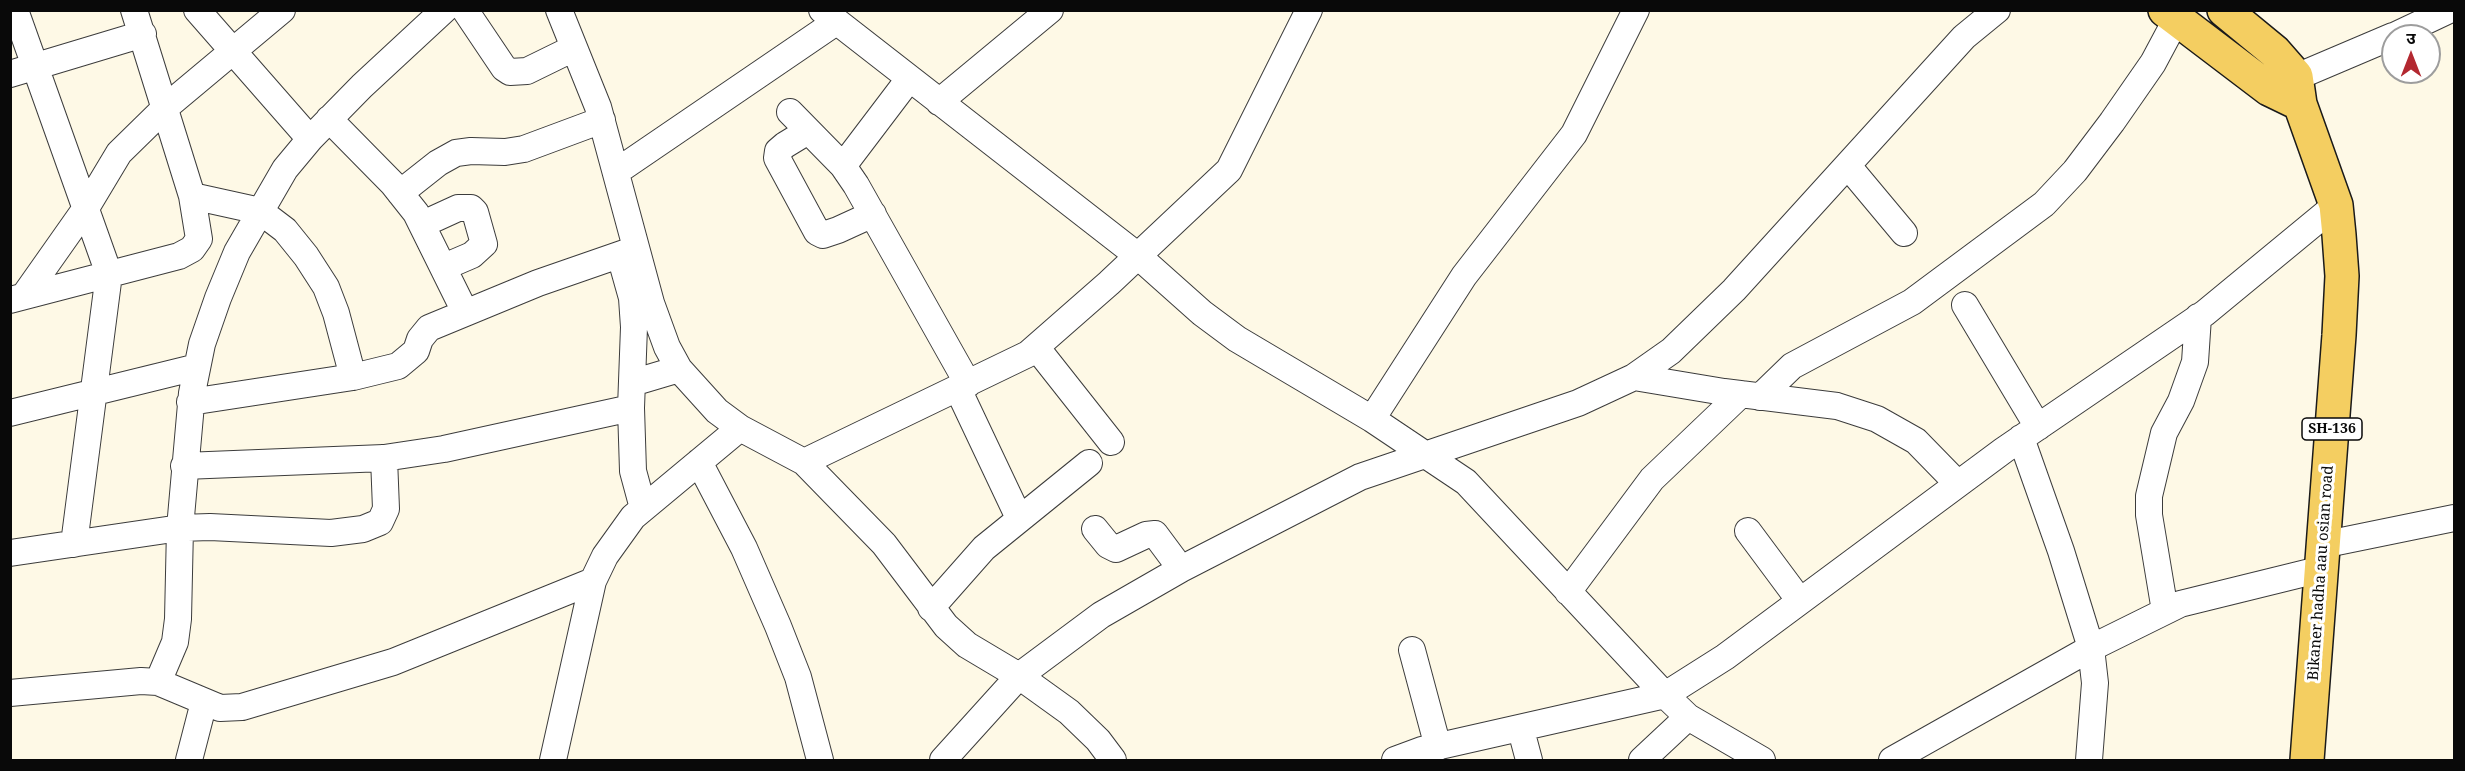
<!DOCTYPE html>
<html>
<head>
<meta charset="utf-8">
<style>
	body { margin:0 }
	#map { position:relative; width:2465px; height:771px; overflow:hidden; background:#fef9e6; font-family:"Noto Serif","Noto Sans Devanagari",serif }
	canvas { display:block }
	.frame { position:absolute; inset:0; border:12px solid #090909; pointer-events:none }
	.north { position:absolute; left:2381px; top:24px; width:60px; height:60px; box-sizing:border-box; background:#fff; border:2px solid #9d9d9d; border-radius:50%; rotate:0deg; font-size:16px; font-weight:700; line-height:24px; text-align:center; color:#090909 }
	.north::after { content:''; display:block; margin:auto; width:21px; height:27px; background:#b32830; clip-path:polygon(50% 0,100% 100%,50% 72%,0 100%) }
</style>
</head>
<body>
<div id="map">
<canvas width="2465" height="771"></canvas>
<div class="frame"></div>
<div class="north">उ</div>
</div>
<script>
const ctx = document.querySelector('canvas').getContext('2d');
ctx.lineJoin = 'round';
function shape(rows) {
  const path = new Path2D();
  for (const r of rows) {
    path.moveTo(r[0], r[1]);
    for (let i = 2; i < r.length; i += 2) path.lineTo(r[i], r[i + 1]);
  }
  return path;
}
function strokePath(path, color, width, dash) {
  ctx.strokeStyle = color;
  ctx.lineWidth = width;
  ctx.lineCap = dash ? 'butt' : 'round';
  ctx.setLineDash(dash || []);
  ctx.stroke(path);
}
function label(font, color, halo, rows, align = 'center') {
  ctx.font = font + ' "Noto Serif",serif';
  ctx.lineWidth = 6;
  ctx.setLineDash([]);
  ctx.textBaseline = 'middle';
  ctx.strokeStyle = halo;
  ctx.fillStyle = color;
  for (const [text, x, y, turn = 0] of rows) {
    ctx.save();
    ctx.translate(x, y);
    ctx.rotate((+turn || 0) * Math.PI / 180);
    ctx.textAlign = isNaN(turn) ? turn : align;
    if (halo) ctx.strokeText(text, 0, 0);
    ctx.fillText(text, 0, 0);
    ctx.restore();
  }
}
const minor = shape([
	[15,10,109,274,74,544],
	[197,10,310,139],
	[465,10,504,68,510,72,527,71,574,48],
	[559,10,598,107,651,303,667,347,679,369,717,411,740,428,804,462,884,544,946,626,967,645,1019,676,1069,712,1098,740,1113,760],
	[822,10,1138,256,1202,313,1237,339,1372,419,1466,482,1665,695,1688,717,1762,760],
	[2394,36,2449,10],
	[10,74,143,34],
	[2280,84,2393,36],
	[939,102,1050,10],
	[790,112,843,166,856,185,968,384],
	[329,119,393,184,416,213,465,312],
	[808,131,785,145,778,151,777,158,817,232,823,235,838,230,873,214],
	[843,166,909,79],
	[1848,166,1904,233],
	[616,172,836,22],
	[400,193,438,163,456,153,471,151,505,152,524,149,602,120],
	[192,196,260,211,285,230,306,256,326,287,336,313,353,377],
	[423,224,458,208,471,208,475,212,484,244,472,255,444,267],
	[623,266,632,298,634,327,631,408,633,471,643,508],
	[24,296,86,208,119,153,166,107,282,10],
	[10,300,179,256,192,249,199,239,192,196,134,10],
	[1965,305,2038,427],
	[1036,347,1111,442],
	[1634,377,1724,392,1837,406,1877,419,1916,441,1958,484],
	[632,383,679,369],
	[958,389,1019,518],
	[1760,397,1792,366,1912,302,2044,204,2075,171,2112,122,2153,63,2177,18],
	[190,402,353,377,398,366,416,351,420,339,429,328,538,283,636,249],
	[10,413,197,367],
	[1372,419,1464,276,1574,134,1636,10],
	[2021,438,2061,551,2091,648,2095,683,2089,760],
	[699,462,744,548,778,626,798,677,820,760],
	[804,462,1028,354,1109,283,1229,170,1309,10],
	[184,466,384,458,444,449,631,408],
	[1095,529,1108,545,1116,549,1146,535,1155,534,1181,569],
	[1748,531,1800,601],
	[2322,545,2454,518],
	[10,553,180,528,210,527,331,533,363,529,380,522,386,509,384,458],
	[1568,592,1652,479,1741,394],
	[931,608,984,548,1089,463],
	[2165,611,2149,515,2149,496,2164,433,2181,401,2195,362,2198,317],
	[1412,650,1438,747],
	[158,682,175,642,178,619,180,528,192,393,202,344,218,298,237,252,285,169,310,139,362,86,444,10],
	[10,693,141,681,158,682,220,708,242,707,393,662,593,581],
	[1521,730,1529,760],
	[189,760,204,702],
	[553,760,593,581,605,556,633,517,740,428],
	[943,760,1019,676,1101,615,1181,569,1360,477,1578,403,1634,377,1671,351,1734,290,1964,37,1997,10],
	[1395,760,1422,750,1665,695,1725,657,2004,450,2205,313,2336,205],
	[1642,760,1688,717],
	[1892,760,2091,648,2180,604,2322,569]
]);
const major = shape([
	[2165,10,2269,89,2300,104],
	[2224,10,2275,52,2296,76,2300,104,2336,205,2339,235,2342,276,2339,335,2307,760]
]);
strokePath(minor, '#3c3c3c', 28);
strokePath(major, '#1a1a1a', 36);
strokePath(minor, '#fff', 26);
strokePath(major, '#f4ce61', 33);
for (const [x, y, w] of [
	[2332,429,60]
]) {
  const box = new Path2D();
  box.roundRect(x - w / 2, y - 11, w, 22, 4.5);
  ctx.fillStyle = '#fff';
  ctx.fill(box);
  strokePath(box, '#090909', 1.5);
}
label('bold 14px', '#090909', null, [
	["SH-136",2332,429]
]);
label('15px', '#090909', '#fff', [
	["Bikaner hadha aau osian road",2321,573,-86]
]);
</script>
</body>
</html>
